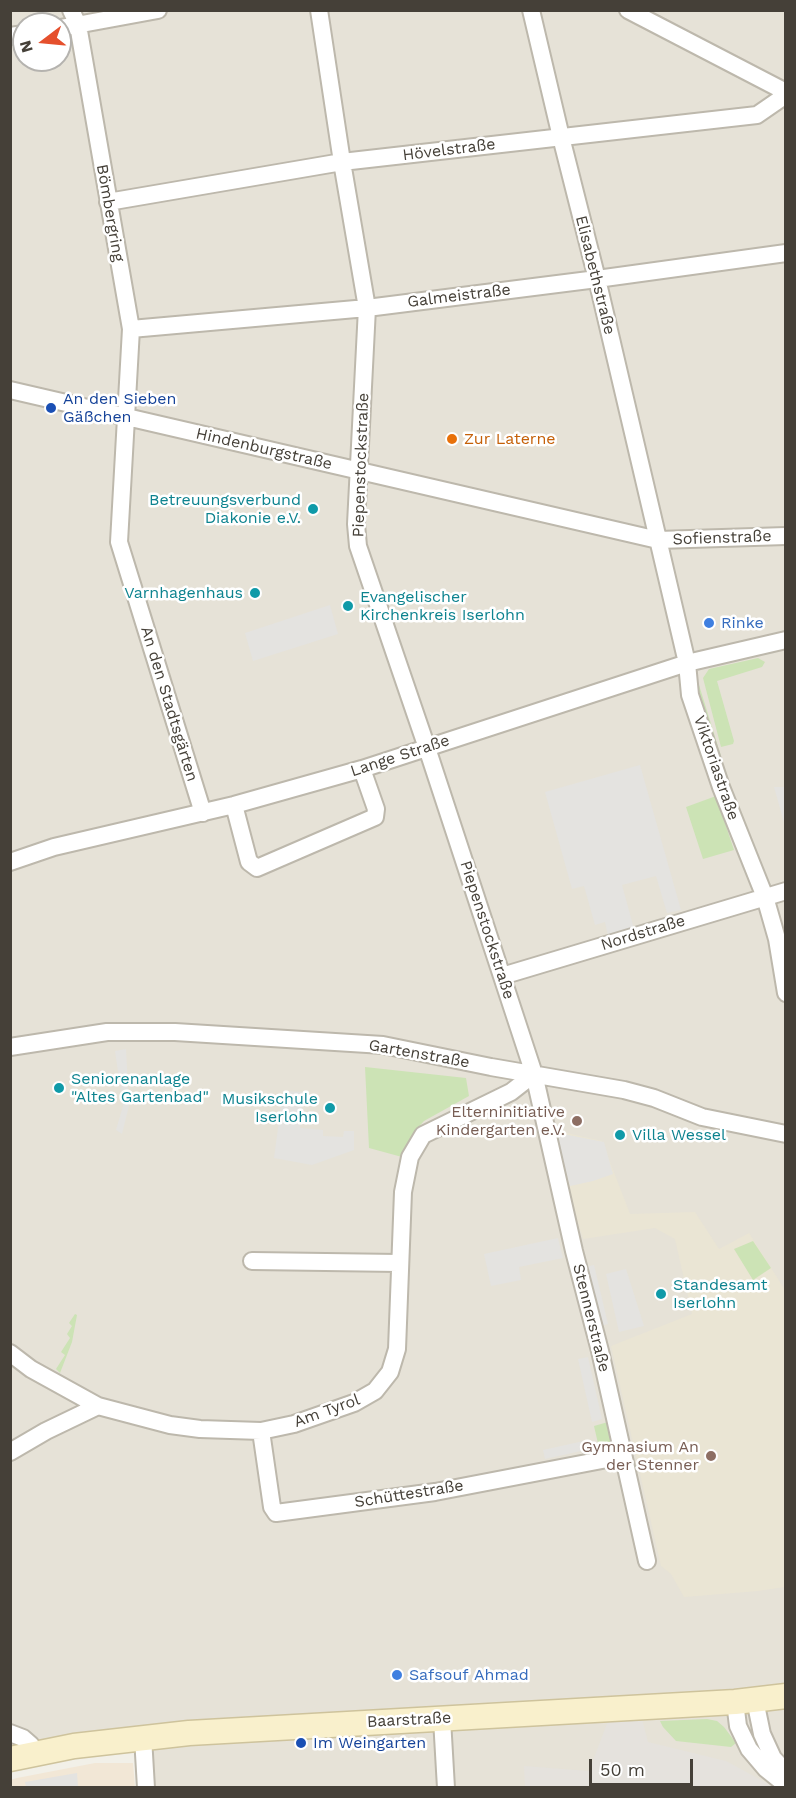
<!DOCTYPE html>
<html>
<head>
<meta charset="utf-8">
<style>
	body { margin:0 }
	#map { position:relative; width:796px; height:1798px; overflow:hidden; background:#f2f0e8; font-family:"Work Sans",sans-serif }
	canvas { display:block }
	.frame { position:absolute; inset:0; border:12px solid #454038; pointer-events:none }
	.north { position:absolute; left:12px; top:12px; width:60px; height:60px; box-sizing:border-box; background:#fff; border:2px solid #b5b3af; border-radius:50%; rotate:254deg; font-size:16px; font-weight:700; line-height:24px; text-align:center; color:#454038 }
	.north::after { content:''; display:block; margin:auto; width:21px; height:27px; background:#e5502d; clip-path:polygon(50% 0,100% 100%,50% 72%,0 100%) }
	.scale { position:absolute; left:589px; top:1759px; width:104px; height:27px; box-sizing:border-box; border:3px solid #454038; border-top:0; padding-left:8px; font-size:18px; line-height:21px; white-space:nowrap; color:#454038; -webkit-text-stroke:4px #fff; paint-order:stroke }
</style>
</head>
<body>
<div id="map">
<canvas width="796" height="1798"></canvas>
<div class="frame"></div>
<div class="north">N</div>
<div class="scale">50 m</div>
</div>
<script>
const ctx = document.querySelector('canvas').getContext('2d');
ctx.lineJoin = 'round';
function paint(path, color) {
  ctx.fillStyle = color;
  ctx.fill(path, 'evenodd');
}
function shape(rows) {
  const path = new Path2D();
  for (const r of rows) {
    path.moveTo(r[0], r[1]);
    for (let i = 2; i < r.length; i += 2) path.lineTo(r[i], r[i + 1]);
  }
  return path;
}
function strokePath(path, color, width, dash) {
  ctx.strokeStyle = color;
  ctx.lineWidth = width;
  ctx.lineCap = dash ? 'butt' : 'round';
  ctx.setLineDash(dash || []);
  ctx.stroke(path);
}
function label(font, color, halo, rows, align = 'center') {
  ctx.font = font + ' "Work Sans",sans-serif';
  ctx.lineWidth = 5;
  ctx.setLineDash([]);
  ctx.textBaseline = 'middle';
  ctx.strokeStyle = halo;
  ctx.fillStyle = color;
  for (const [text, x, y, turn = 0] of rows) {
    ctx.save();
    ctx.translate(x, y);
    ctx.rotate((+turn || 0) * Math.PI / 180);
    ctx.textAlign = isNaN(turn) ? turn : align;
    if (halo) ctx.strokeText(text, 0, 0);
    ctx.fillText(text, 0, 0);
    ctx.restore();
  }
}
paint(shape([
	[11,11,785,11,785,1684,728,1696,189,1731,11,1744],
	[24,24,60,24,60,60,24,60],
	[785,1697,785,1787,150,1787,149,1738]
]), '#e6e2d7');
paint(shape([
	[95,1763,133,1763,135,1787,11,1787,10,1780,17,1778]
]), '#f2e7d6');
paint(shape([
	[642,1719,648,1742,726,1761,774,1787,525,1787,524,1766,589,1771,608,1721]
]), '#e5e2dd');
paint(shape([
	[549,1129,602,1141,630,1214,695,1212,719,1249,749,1233,785,1290,785,1587,758,1591,684,1597,671,1574,661,1566,611,1346,692,1314,675,1239,655,1228,583,1239]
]), '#eae5d4');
paint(shape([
	[758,658,765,662,762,667,717,681,734,741,733,744,721,747,703,678,709,669],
	[695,683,699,685,721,756,715,755,699,708],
	[716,796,734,850,703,859,686,807],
	[365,1067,466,1078,469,1096,424,1121,414,1132,402,1157,369,1148],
	[753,1241,771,1268,753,1280,734,1249],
	[75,1314,77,1315,72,1342,60,1373,56,1369,65,1355,61,1352,70,1338,67,1334,72,1326,69,1323],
	[608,1422,613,1447,610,1450,600,1452,594,1426],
	[707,1719,717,1721,724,1727,736,1743,731,1747,676,1741,663,1727,660,1721]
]), '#cce3b5');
paint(shape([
	[330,605,338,634,253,661,245,633],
	[640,765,681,910,667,913,656,876,622,885,634,929,608,936,605,922,595,925,584,886,572,889,545,792],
	[774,787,785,787,785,826],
	[126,1049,129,1106,122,1134,116,1130,123,1106,115,1051],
	[283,1091,303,1092,300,1128,323,1130,323,1136,343,1137,344,1131,354,1131,354,1150,312,1165,274,1158],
	[553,1132,604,1142,613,1174,593,1181,570,1186],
	[558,1238,563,1258,519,1267,521,1280,491,1286,484,1254],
	[594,1265,608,1324,598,1327,585,1267],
	[626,1269,644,1326,619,1332,606,1274],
	[588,1357,602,1419,592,1422,578,1359],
	[588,1440,590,1449,545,1459,543,1450],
	[77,1773,78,1787,26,1787,25,1782]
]), '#e4e3e0');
const minor = shape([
	[71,10,78,25,131,329,119,542,203,813],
	[319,10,342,162,367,308,356,524,358,546,427,748,534,1074,574,1251,600,1351,647,1561],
	[531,10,561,137,597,279,687,663,690,695,721,787,765,897,777,939,786,993],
	[628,10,786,92],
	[60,28,158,10],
	[10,36,24,34],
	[108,202,342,162,757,115,786,95],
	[131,329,367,308,597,279,786,253],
	[10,390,658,540,786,536],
	[234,805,249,862,257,868,375,817,376,809,362,769],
	[10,862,54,847,234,805,362,769,687,663,786,640],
	[502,976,786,891],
	[10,1047,107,1032,175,1032,383,1045,491,1067,624,1090,654,1098,702,1117,786,1134],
	[252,1261,399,1263],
	[10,1353,31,1369,98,1406,170,1425,200,1429,261,1431,294,1424,354,1403,375,1391,390,1372,397,1349,403,1192,410,1157,423,1135,511,1092,534,1074],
	[261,1431,272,1507,276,1513,435,1492,623,1456],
	[10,1452,46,1431,98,1406],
	[755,1700,762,1734,773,1758,786,1772],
	[735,1702,738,1726,749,1749,766,1769,786,1785],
	[442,1719,446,1788],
	[10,1733,23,1738,31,1745,32,1754],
	[143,1737,146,1788]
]);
const secondary = shape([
	[10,1759,74,1746,189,1733,735,1702,786,1696]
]);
strokePath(minor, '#bdb8ac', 20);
strokePath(secondary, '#cec39c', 27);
strokePath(minor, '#fff', 16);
strokePath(secondary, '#f9f0cc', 24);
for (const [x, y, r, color] of [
	[51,408,6,"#1a4fb4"],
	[452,439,6,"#e8710a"],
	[313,509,6,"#0f9aa8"],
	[255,593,6,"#0f9aa8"],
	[348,606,6,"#0f9aa8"],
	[709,623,6,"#3f7fe0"],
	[59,1088,6,"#0f9aa8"],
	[330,1108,6,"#0f9aa8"],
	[577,1121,6,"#8d6e63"],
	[620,1135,6,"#0f9aa8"],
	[661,1294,6,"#0f9aa8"],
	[711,1456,6,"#8d6e63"],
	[397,1675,6,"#3f7fe0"],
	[301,1743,6,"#1a4fb4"]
]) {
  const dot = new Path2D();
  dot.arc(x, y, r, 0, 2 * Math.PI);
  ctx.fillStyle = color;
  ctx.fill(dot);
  strokePath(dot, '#fff', 2);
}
label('16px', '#454038', '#fff', [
	["Hövelstraße",449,150,-7],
	["Bömbergring",110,213,80],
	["Elisabethstraße",595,275,76],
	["Galmeistraße",459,296,-7],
	["Hindenburgstraße",264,449,13],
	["Piepenstockstraße",361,465,-88],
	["Sofienstraße",722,538,-2],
	["An den Stadtsgärten",169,704,73],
	["Lange Straße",400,756,-18],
	["Viktoriastraße",716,768,71],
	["Piepenstockstraße",487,930,72],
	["Nordstraße",643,933,-17],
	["Gartenstraße",419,1054,10],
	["Stennerstraße",591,1318,76],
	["Am Tyrol",327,1411,-20],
	["Schüttestraße",409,1494,-9],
	["Baarstraße",409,1720,-3]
]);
label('16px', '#164399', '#fff', [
	["An den Sieben",63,399],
	["Gäßchen",63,417],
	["Im Weingarten",313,1743]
], 'left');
label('16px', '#c56008', '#fff', [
	["Zur Laterne",464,439]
], 'left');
label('16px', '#0d838f', '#fff', [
	["Betreuungsverbund",301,500,"right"],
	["Diakonie e.V.",301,518,"right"],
	["Varnhagenhaus",243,593,"right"],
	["Evangelischer",360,597],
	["Kirchenkreis Iserlohn",360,615],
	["Seniorenanlage",71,1079],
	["\"Altes Gartenbad\"",71,1097],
	["Musikschule",318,1099,"right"],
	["Iserlohn",318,1117,"right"],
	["Villa Wessel",632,1135],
	["Standesamt",673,1285],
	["Iserlohn",673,1303]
], 'left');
label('16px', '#366cbe', '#fff', [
	["Rinke",721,623],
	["Safsouf Ahmad",409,1675]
], 'left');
label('16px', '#785e54', '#fff', [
	["Elterninitiative",565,1112],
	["Kindergarten e.V.",565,1130],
	["Gymnasium An",699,1447],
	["der Stenner",699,1465]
], 'right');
</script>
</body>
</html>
